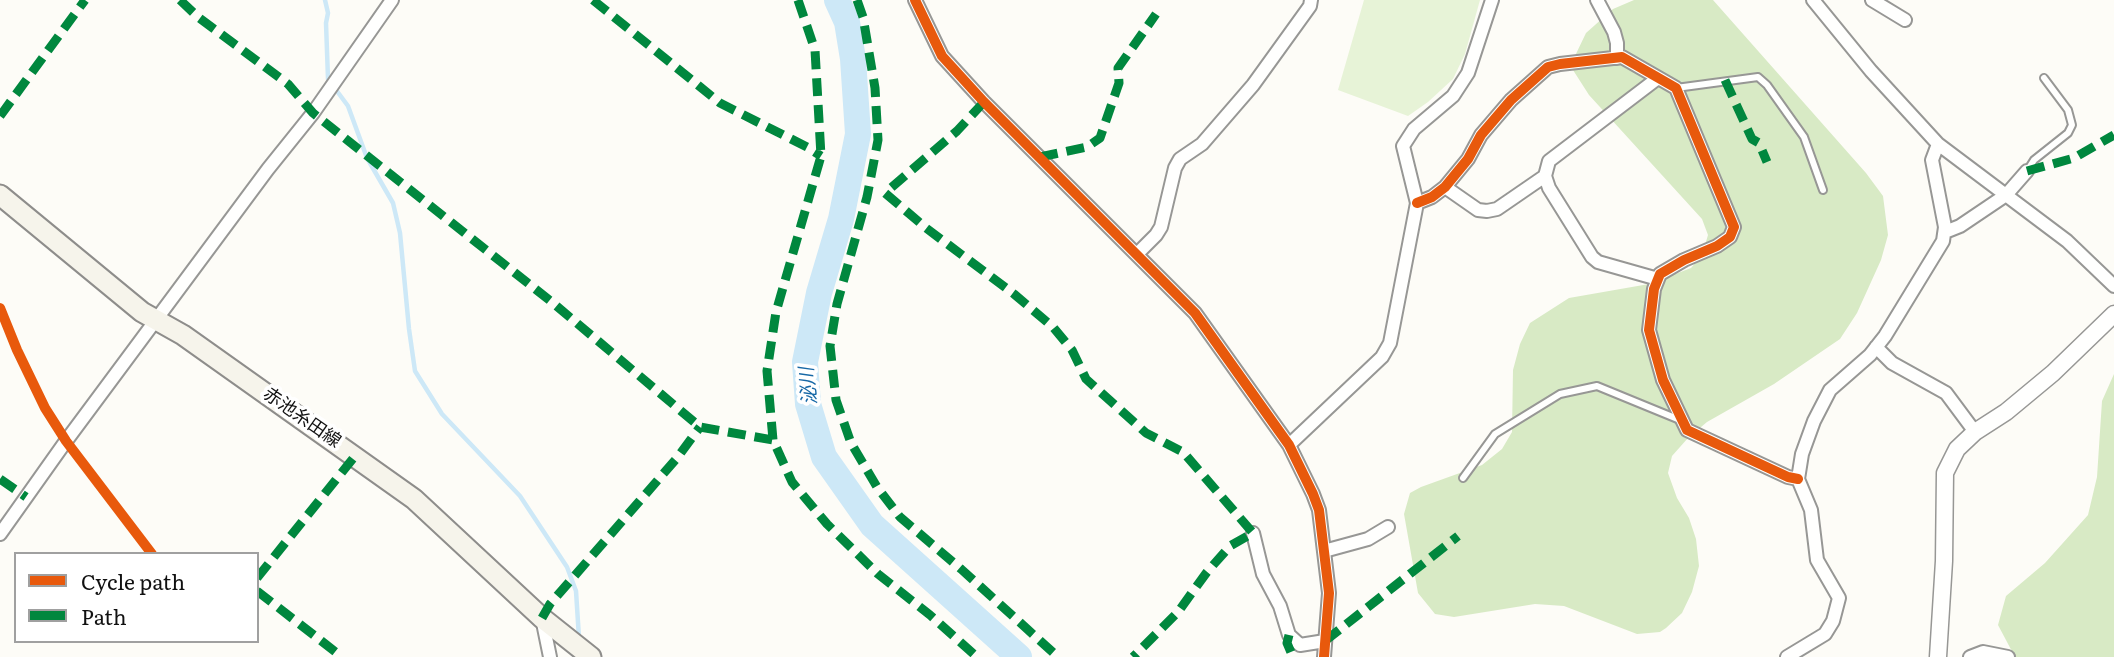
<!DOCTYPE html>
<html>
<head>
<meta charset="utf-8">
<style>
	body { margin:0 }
	#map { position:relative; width:2114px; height:657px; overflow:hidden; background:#fdfcf7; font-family:Literata,serif }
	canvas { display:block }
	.legend { position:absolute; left:14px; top:552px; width:245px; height:91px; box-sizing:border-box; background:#fff; border:2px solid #a0a0a0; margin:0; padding:9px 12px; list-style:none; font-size:21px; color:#111 }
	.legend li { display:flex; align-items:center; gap:14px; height:35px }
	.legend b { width:35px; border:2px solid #a0a0a0 }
</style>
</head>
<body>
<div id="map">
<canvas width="2114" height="657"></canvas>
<ul class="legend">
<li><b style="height:9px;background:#e8590c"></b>Cycle path</li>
<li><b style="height:9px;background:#00873e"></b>Path</li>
</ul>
</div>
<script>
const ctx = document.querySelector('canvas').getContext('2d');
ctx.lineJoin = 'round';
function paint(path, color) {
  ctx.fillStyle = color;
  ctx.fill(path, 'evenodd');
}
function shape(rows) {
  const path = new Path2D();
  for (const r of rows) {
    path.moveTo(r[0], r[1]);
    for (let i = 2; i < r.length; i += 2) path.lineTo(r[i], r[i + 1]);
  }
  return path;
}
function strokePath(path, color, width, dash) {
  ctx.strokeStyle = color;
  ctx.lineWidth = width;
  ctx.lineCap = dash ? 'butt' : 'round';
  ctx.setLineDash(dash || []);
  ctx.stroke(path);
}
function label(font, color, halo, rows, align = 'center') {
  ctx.font = font + ' Literata,"Noto Sans JP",serif';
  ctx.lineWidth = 7;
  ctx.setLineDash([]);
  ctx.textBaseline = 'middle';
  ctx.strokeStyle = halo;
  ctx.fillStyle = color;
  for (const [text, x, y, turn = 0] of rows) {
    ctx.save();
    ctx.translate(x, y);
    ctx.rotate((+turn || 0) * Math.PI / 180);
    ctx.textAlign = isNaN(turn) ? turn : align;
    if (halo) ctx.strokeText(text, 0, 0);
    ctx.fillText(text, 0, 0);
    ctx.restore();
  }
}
paint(shape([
	[1364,0,1480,0,1465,54,1453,79,1428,102,1408,116,1338,90]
]), '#e7f3d7');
paint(shape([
	[1634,0,1713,0,1866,173,1883,196,1888,235,1881,260,1857,313,1840,339,1774,384,1707,422,1688,438,1672,456,1668,473,1677,498,1689,518,1696,539,1699,566,1692,592,1682,613,1666,628,1660,632,1637,634,1564,606,1535,604,1454,617,1435,614,1418,593,1404,514,1410,493,1421,487,1482,465,1502,449,1512,432,1513,370,1520,344,1530,323,1569,298,1649,284,1691,268,1702,255,1708,235,1702,219,1589,95,1573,70,1574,58,1586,33,1613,9],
	[2114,374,2114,657,2015,657,1998,625,2006,596,2045,563,2088,515,2097,477,2102,401]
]), '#d8eac5');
strokePath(shape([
	[325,0,328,13,326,23,328,79,348,106,367,158,393,203,400,233,409,329,415,371,442,414,520,496,567,567,576,591,579,638]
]), '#cde8f7', 4.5);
strokePath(shape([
	[837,0,847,22,853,59,858,134,841,219,819,293,805,362,808,404,824,457,872,525,1019,657]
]), '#cde8f7', 26);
const service = shape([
	[1676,88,1758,77,1767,85,1804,137,1823,190],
	[2027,171,2034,160,2068,133,2072,125,2068,110,2044,78],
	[1463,478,1495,434,1560,394,1597,386,1680,420]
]);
const minor = shape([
	[915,0,942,56,984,102,1195,313,1289,445,1313,494,1319,510,1329,593,1324,657],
	[1597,0,1614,32,1617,43,1617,58],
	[1813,0,1871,71,1938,144,2067,241,2114,286],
	[1872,0,1905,20],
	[1445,187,1478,210,1487,211,1497,209,1545,176],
	[1417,203,1432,197,1445,187,1468,159,1481,135,1511,100,1548,67,1560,64,1622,57,1676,88,1734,227,1730,237,1717,246,1684,260,1660,274,1654,289,1649,330,1663,380,1687,430,1788,477,1798,479],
	[1945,232,1960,226,2006,195,2027,171],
	[1137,254,1156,235,1161,227,1175,168,1180,159,1202,144,1253,85,1310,6,1311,0],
	[1658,279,1598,262,1592,257,1549,188,1545,176,1549,161,1658,78],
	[1876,347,1892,363,1946,393,1975,432],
	[1289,445,1382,357,1390,343,1417,203,1403,146,1414,129,1453,96,1468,73,1492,0],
	[1253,533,1263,574,1280,606,1289,635,1300,645,1325,641],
	[0,534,66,441,268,169,313,113,392,0],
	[1324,551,1368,539,1388,527],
	[542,618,550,657],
	[1787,657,1825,634,1833,621,1839,598,1817,560,1811,510,1798,479,1802,454,1814,421,1830,390,1870,355,1885,336,1943,241,1945,227,1932,160,1938,144],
	[1970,657,1983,652,2008,657]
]);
const tertiary = shape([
	[1938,657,1944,561,1945,473,1957,449,1975,432,2006,412,2053,373,2114,314]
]);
const secondary = shape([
	[0,195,142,312,183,335,414,499,542,618,591,657]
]);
strokePath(service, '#979795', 10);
strokePath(minor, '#979795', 16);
strokePath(tertiary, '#979795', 19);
strokePath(secondary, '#8e8d8b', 23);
strokePath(service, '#fffffe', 6);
strokePath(minor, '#fffffe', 12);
strokePath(tertiary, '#fffffe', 16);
strokePath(secondary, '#f6f4eb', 19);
strokePath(shape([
	[180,0,198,17,288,84,313,113,553,303,700,427,773,440],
	[593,0,720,103,807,147,821,156],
	[798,0,815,50,821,156,776,312,767,371,773,440,792,482,827,524,878,574,930,615,977,657],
	[857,0,863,17,875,88,878,140,867,197,837,304,830,346,836,400,851,443,877,487,900,517,961,569,1058,657],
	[1725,80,1752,139,1759,143,1767,162],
	[984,102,957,131,885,193,926,228,1014,294,1053,327,1072,350,1086,379,1146,433,1183,452,1253,533,1230,546,1207,572,1178,612,1133,657],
	[0,116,85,0],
	[1040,157,1087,147,1100,138,1119,83,1118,68,1156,14],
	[2027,171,2074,158,2114,135],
	[0,479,26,497],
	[257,578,355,456],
	[257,591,342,657],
	[542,618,550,604,677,458,700,427],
	[1289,635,1287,643,1293,657],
	[1325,641,1458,536]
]), '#00873e', 9, [18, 9]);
strokePath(shape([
	[915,0,942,56,984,102,1195,313,1289,445,1313,494,1319,510,1329,593,1324,657],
	[1417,203,1432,197,1445,187,1468,159,1481,135,1511,100,1548,67,1560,64,1622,57,1676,88,1734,227,1730,237,1717,246,1684,260,1660,274,1654,289,1649,330,1663,380,1687,430,1788,477,1798,479],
	[0,308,17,350,45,408,66,441,152,554]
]), '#e8590c', 10);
label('18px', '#111', '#fff', [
	["赤池糸田線",302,418,35]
]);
label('italic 19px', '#1768a6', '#fff', [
	["泌川",809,386,-96]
]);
</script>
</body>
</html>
